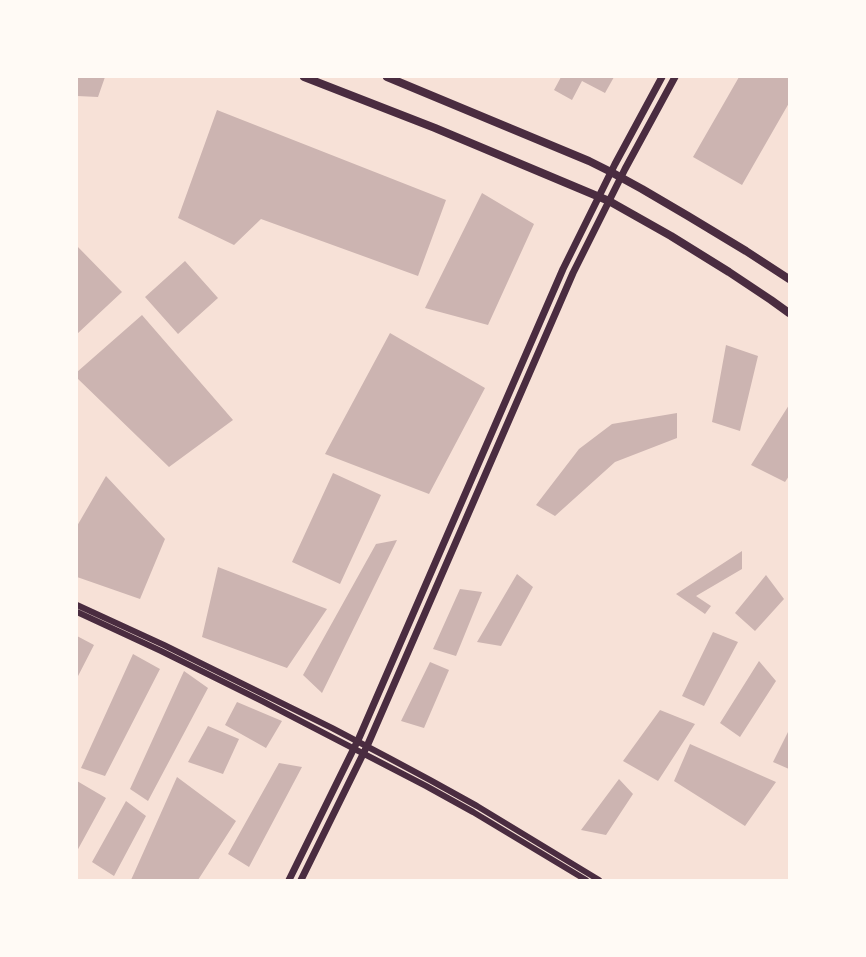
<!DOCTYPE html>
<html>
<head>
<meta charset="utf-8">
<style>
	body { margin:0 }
	#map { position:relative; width:866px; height:957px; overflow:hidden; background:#f7e1d7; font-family:"Source Sans 3",sans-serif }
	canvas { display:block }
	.frame { position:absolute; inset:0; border:78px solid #fffaf5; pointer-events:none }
</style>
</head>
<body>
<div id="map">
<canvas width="866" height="957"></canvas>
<div class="frame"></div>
</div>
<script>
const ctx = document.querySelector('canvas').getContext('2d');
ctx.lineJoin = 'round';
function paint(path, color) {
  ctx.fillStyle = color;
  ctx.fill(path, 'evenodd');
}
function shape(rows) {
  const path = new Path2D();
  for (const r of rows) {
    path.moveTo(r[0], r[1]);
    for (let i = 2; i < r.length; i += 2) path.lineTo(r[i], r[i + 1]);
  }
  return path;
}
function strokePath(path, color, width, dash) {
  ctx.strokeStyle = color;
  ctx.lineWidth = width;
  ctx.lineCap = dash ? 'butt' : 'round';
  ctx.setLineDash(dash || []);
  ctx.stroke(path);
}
paint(shape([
	[77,77,105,77,98,97,77,96],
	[561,77,614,77,605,93,582,81,572,100,554,90],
	[739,77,789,77,789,103,742,185,693,157],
	[217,110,446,200,418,276,261,219,234,245,178,218],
	[482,193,534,224,488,325,425,308],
	[77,246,122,292,77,334],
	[185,261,218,298,178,334,145,297],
	[142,315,233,420,169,467,77,378,77,372],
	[390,333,485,388,429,494,325,454],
	[726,345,758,356,740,431,712,422],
	[789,405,789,476,785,482,751,465],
	[677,413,677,438,615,462,555,516,536,505,579,449,612,424],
	[333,473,381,495,340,584,292,562],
	[106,476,165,539,140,599,77,577,77,526],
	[397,540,322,693,303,675,376,544],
	[742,551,742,569,696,596,711,606,705,614,676,594],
	[218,567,327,609,287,668,202,637],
	[517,574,533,587,501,646,477,642],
	[766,575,784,599,755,631,735,613],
	[460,589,482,592,456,656,433,649],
	[713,632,738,642,704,706,682,696],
	[77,636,94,645,77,678],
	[133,654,160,669,105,776,81,768],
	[759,661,776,681,740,737,720,723],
	[430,662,449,670,424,728,401,721],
	[184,671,208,688,148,801,130,789],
	[237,702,282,721,266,748,225,725],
	[660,710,695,724,658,781,623,761],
	[208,726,239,739,223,774,188,762],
	[789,730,789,769,773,762],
	[690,744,776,782,745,826,674,781],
	[279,763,302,767,249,867,228,854],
	[177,777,236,821,198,880,131,880],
	[619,779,633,794,606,835,581,830],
	[77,781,106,798,77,851],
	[126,801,146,816,114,876,92,862]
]), '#ccb4b1');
strokePath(shape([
	[77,605,164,645,332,728,389,758,430,780,477,806,599,880],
	[77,612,161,651,262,701,426,786,473,812,586,880]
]), '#4a2c40', 6);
strokePath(shape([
	[289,880,359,738,563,269,615,164,662,77],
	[301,880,368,744,573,273,625,169,675,77]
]), '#4a2c40', 7);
strokePath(shape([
	[304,77,435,128,609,201,671,236,729,272,771,300,789,313],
	[387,77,589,161,611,172,642,189,688,216,746,251,789,279]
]), '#4a2c40', 8);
</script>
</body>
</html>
